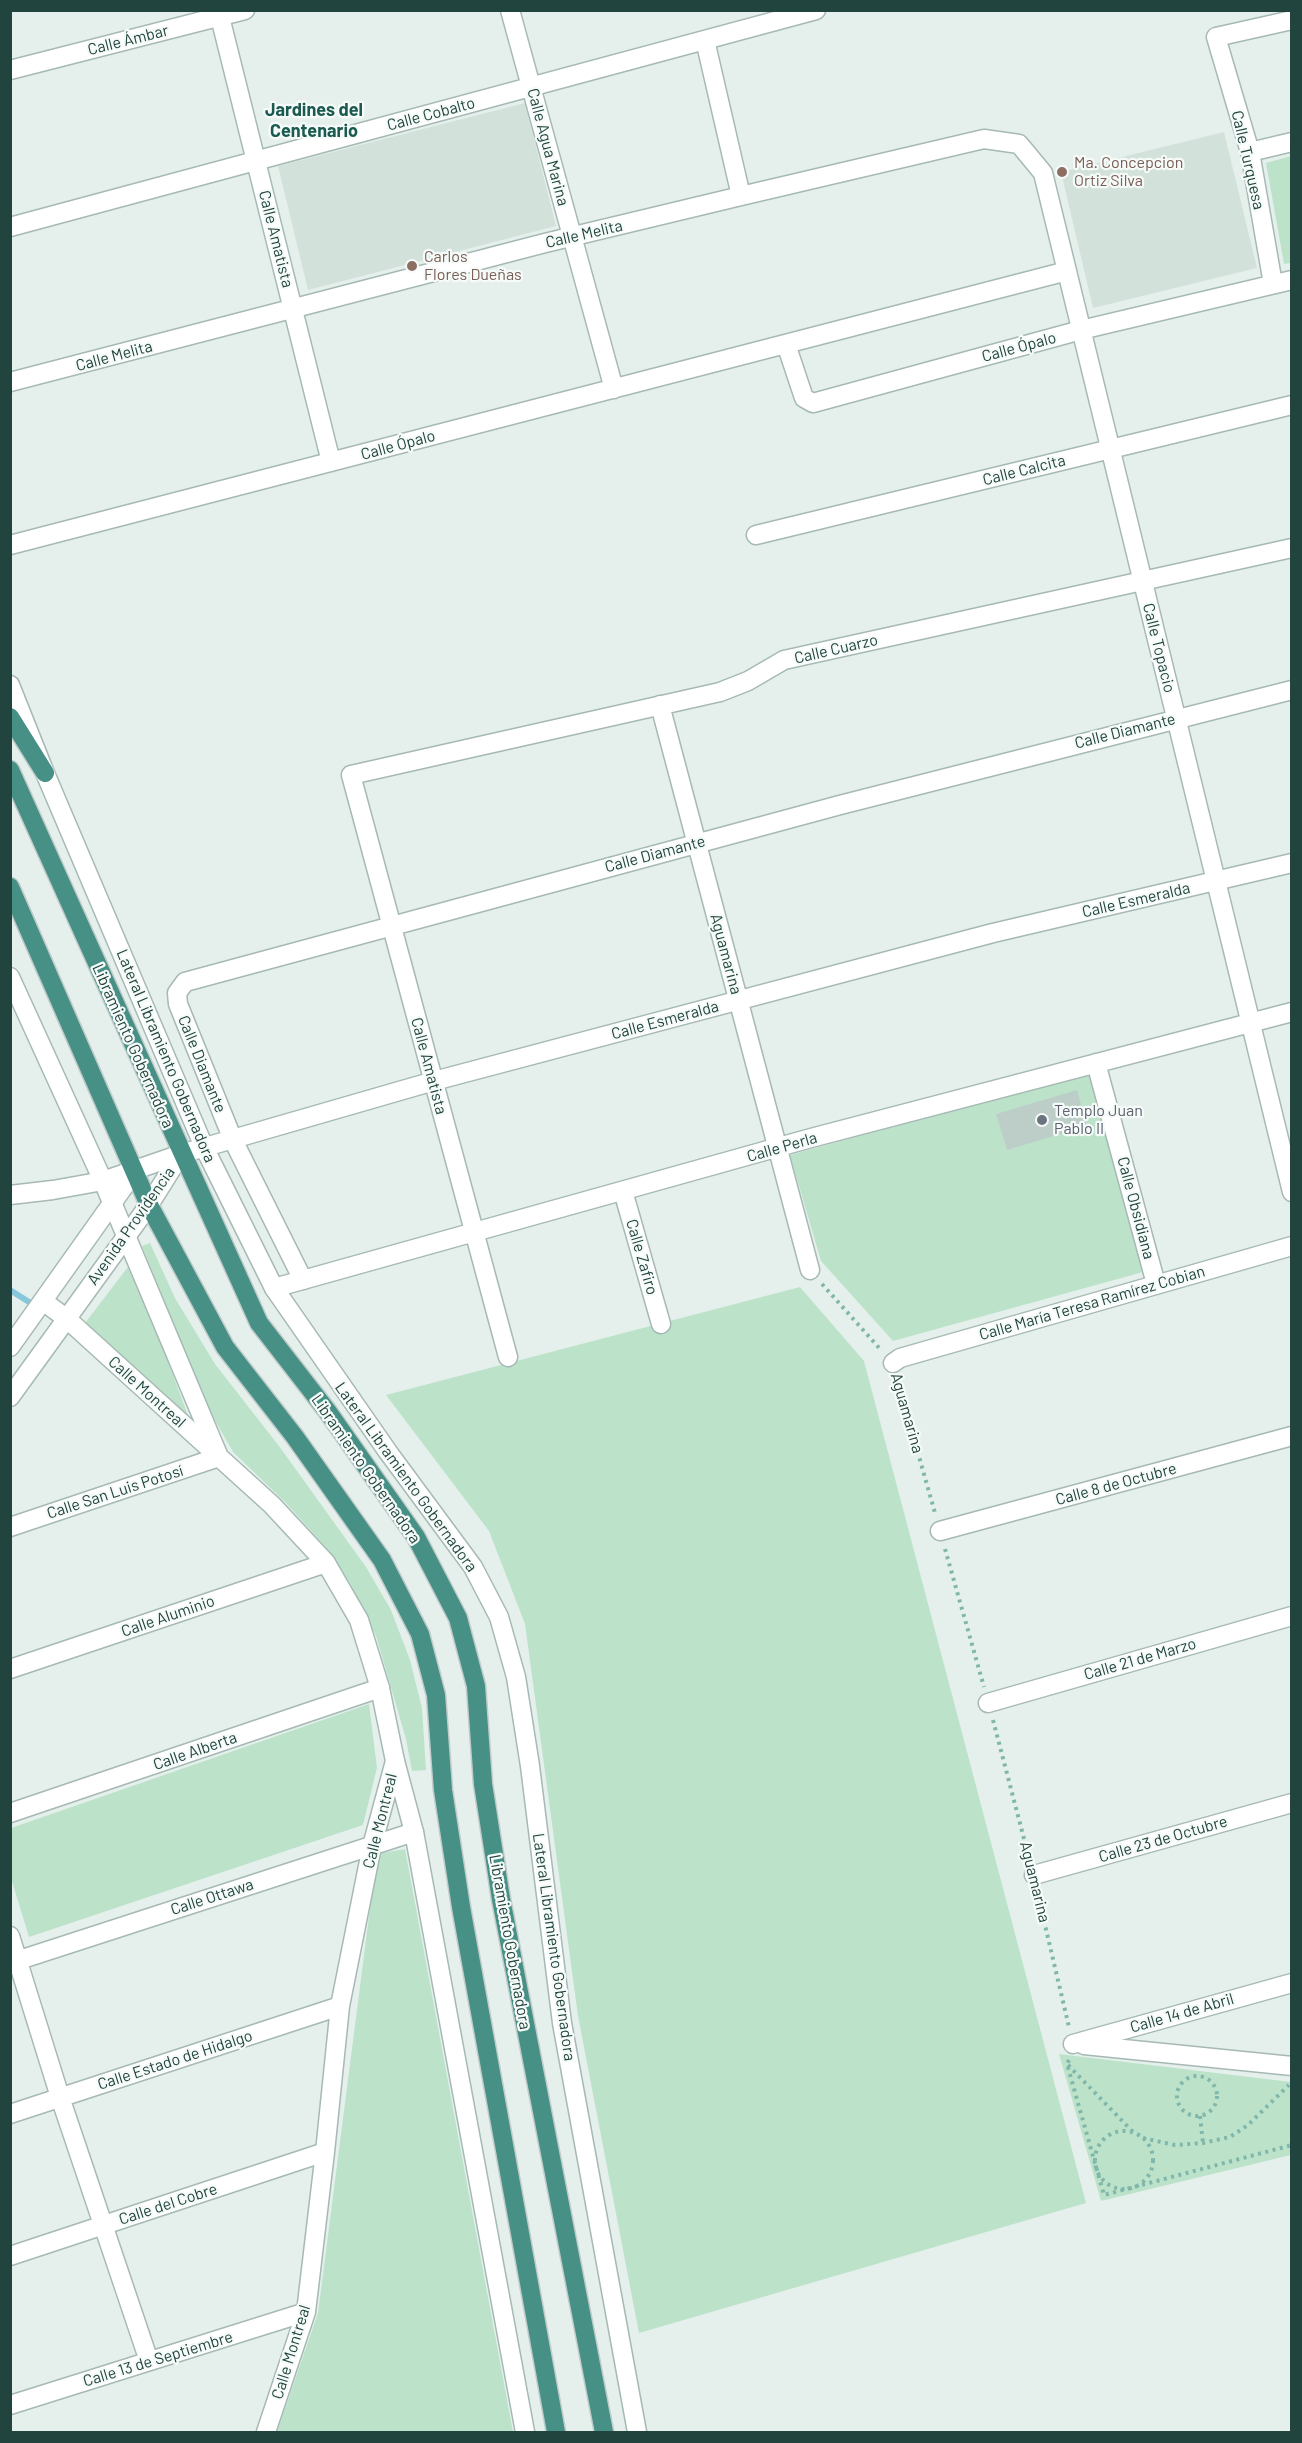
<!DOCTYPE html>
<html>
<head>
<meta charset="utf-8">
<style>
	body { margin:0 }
	#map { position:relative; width:1302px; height:2443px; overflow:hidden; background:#e5f0ec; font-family:Barlow,sans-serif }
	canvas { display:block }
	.frame { position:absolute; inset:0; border:12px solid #21453e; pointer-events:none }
</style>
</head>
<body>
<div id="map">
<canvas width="1302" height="2443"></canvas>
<div class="frame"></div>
</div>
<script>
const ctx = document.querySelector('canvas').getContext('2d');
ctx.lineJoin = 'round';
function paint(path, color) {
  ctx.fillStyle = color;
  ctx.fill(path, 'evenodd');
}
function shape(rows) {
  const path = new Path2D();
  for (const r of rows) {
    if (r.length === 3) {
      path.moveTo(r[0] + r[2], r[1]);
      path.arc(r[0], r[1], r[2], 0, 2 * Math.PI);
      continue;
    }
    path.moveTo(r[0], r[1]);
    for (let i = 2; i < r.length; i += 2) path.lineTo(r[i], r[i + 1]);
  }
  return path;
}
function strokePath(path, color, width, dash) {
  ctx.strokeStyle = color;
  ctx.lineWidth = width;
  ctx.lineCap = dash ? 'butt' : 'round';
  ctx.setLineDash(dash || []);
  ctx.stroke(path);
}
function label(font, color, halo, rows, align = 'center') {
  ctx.font = font + ' Barlow,sans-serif';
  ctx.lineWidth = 4.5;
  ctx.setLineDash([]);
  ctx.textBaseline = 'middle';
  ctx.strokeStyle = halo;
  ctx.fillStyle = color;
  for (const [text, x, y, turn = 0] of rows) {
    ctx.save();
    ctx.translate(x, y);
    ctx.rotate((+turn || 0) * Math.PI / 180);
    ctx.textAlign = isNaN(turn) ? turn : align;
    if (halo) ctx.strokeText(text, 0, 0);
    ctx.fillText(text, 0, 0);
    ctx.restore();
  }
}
paint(shape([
	[525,103,556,226,308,290,278,166],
	[1224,132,1257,268,1093,308,1061,172]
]), '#d3e1db');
paint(shape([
	[1291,156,1291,263,1284,264,1266,163],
	[1089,1072,1143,1272,893,1341,821,1261,790,1155],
	[150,1243,175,1298,215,1364,279,1446,366,1567,391,1610,410,1660,422,1708,426,1770,412,1771,406,1739,376,1636,350,1583,329,1551,286,1503,233,1452,206,1405,142,1246],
	[131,1263,189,1418,85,1323],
	[800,1287,864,1361,1086,2203,639,2333,578,2016,525,1624,489,1531,386,1395],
	[369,1704,377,1768,363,1825,29,1937,11,1878,11,1828],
	[405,1849,513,2432,277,2432,318,2313,377,1854],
	[1059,2054,1291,2082,1291,2155,1101,2201]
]), '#bce3ca');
strokePath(shape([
	[10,1290,29,1302]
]), '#87c7db', 6);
paint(shape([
	[1077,1090,1087,1126,1007,1150,996,1114]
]), '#bdcec8');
const minor = shape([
	[510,10,614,389],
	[220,17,331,462],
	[705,40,741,196],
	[10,70,245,10],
	[1250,152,1292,142],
	[10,227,816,10],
	[1273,284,1250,152,1216,37,1292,20],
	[786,344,804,398,813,403,1081,330,1292,280],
	[10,382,545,243,741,196,984,139,1019,144,1043,173,1292,1192],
	[756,535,1292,405],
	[10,545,1067,271],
	[660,705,810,1270],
	[1096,1063,1156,1284],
	[233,1140,178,1004,177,993,185,982,840,805,1292,690],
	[623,1191,661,1324],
	[10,1195,53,1190,103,1181,181,1154,434,1081,993,933,1292,863],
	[274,1288,811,1138,1292,1012],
	[10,1347,135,1171],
	[508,1357,351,775,720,692,748,681,784,660,1292,548],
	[893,1363,900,1358,1292,1246],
	[10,1397,149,1205,181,1154],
	[10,1527,219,1457,67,1319,43,1301],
	[940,1531,1292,1436],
	[10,1669,326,1563],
	[988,1703,1292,1616],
	[10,1813,380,1688],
	[1034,1875,1292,1803],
	[10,1936,60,2097,149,2361],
	[10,1963,414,1832],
	[1073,2044,1292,1983],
	[1084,2045,1292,2066],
	[10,2114,340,2006],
	[10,2256,325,2152],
	[10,2405,306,2312],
	[266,2432,306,2312,325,2152,340,2006,372,1846,395,1761]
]);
const tertiary = shape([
	[10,685,45,773,204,1147,274,1288,388,1452,473,1567,499,1617,516,1677,530,1766,562,2023,637,2432],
	[10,977,103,1181,219,1457,272,1505,326,1563,359,1620,380,1688,395,1761,414,1832,525,2432],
	[233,1140,303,1280]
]);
const trunk = shape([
	[10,717,45,773],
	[10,770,259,1323,328,1412,416,1537,458,1618,476,1686,483,1784,501,1899,604,2432],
	[10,887,149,1205,225,1347,295,1437,382,1560,420,1634,436,1695,443,1790,461,1907,556,2432]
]);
strokePath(minor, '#a6b9b4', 21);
strokePath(tertiary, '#a6b9b4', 21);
strokePath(trunk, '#c1cbc9', 21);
strokePath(shape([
	[822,1284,881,1350],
	[897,1379,935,1513],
	[945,1549,984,1687],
	[993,1720,1029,1858],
	[1037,1891,1069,2027],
	[1069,2060,1067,2064,1104,2195,1292,2145],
	[1068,2065,1134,2133],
	[1197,2096,20],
	[1200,2116,1203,2143],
	[1124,2160,29],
	[1143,2138,1175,2145,1203,2143,1230,2137,1248,2125,1289,2085]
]), '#81b7ab', 4, [3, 4.5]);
strokePath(minor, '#fff', 18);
strokePath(tertiary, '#fff', 18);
strokePath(trunk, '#469086', 18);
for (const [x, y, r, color] of [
	[1062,172,6,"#8d6e63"],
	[412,266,6,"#8d6e63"],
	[1042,1120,6,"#6b7280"]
]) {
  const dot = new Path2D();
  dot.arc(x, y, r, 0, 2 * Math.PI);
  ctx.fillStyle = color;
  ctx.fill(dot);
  strokePath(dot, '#f6fbf9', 2);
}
label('16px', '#21453e', '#f6fbf9', [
	["Calle Ámbar",128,40,-14],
	["Calle Cobalto",431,114,-15],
	["Calle Agua Marina",548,147,75],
	["Calle Turquesa",1248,160,77],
	["Calle Melita",584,234,-13],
	["Calle Amatista",276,239,76],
	["Calle Ópalo",1019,347,-15],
	["Calle Melita",114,356,-15],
	["Calle Ópalo",398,445,-15],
	["Calle Calcita",1024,470,-14],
	["Calle Topacio",1159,648,76],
	["Calle Cuarzo",836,649,-13],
	["Calle Diamante",1125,731,-14],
	["Calle Diamante",655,854,-15],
	["Calle Esmeralda",1136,900,-13],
	["Aguamarina",726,954,75],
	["Calle Esmeralda",665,1020,-15],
	["Libramiento Gobernadora",133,1046,66],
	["Lateral Libramiento Gobernadora",166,1056,67],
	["Calle Diamante",202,1064,68],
	["Calle Amatista",429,1066,75],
	["Calle Perla",782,1147,-16],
	["Calle Obsidiana",1136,1208,75],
	["Avenida Providencia",131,1226,-55],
	["Calle Zafiro",642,1257,74],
	["Calle María Teresa Ramírez Cobian",1092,1303,-16],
	["Calle Montreal",147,1392,42],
	["Aguamarina",907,1413,74],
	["Libramiento Gobernadora",366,1469,55],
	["Lateral Libramiento Gobernadora",406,1477,54],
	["Calle 8 de Octubre",1116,1484,-15],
	["Calle San Luis Potosí",115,1492,-18],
	["Calle Aluminio",168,1616,-19],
	["Calle 21 de Marzo",1140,1659,-16],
	["Calle Alberta",195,1751,-19],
	["Calle Montreal",380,1821,-76],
	["Calle 23 de Octubre",1163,1839,-16],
	["Aguamarina",1035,1882,76],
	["Calle Ottawa",212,1897,-18],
	["Libramiento Gobernadora",510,1942,80],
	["Lateral Libramiento Gobernadora",554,1947,82],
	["Calle 14 de Abril",1182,2013,-16],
	["Calle Estado de Hidalgo",175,2060,-18],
	["Calle del Cobre",168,2204,-18],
	["Calle Montreal",291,2352,-73],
	["Calle 13 de Septiembre",158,2359,-17]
]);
label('16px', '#785e54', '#f6fbf9', [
	["Ma. Concepcion",1074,163],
	["Ortiz Silva",1074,181],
	["Carlos",424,257],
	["Flores Dueñas",424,275]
], 'left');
label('16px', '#5b616d', '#f6fbf9', [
	["Templo Juan",1054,1111],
	["Pablo II",1054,1129]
], 'left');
label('bold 18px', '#1a5a50', '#f6fbf9', [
	["Jardines del",314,110],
	["Centenario",314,131]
]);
</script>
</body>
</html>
